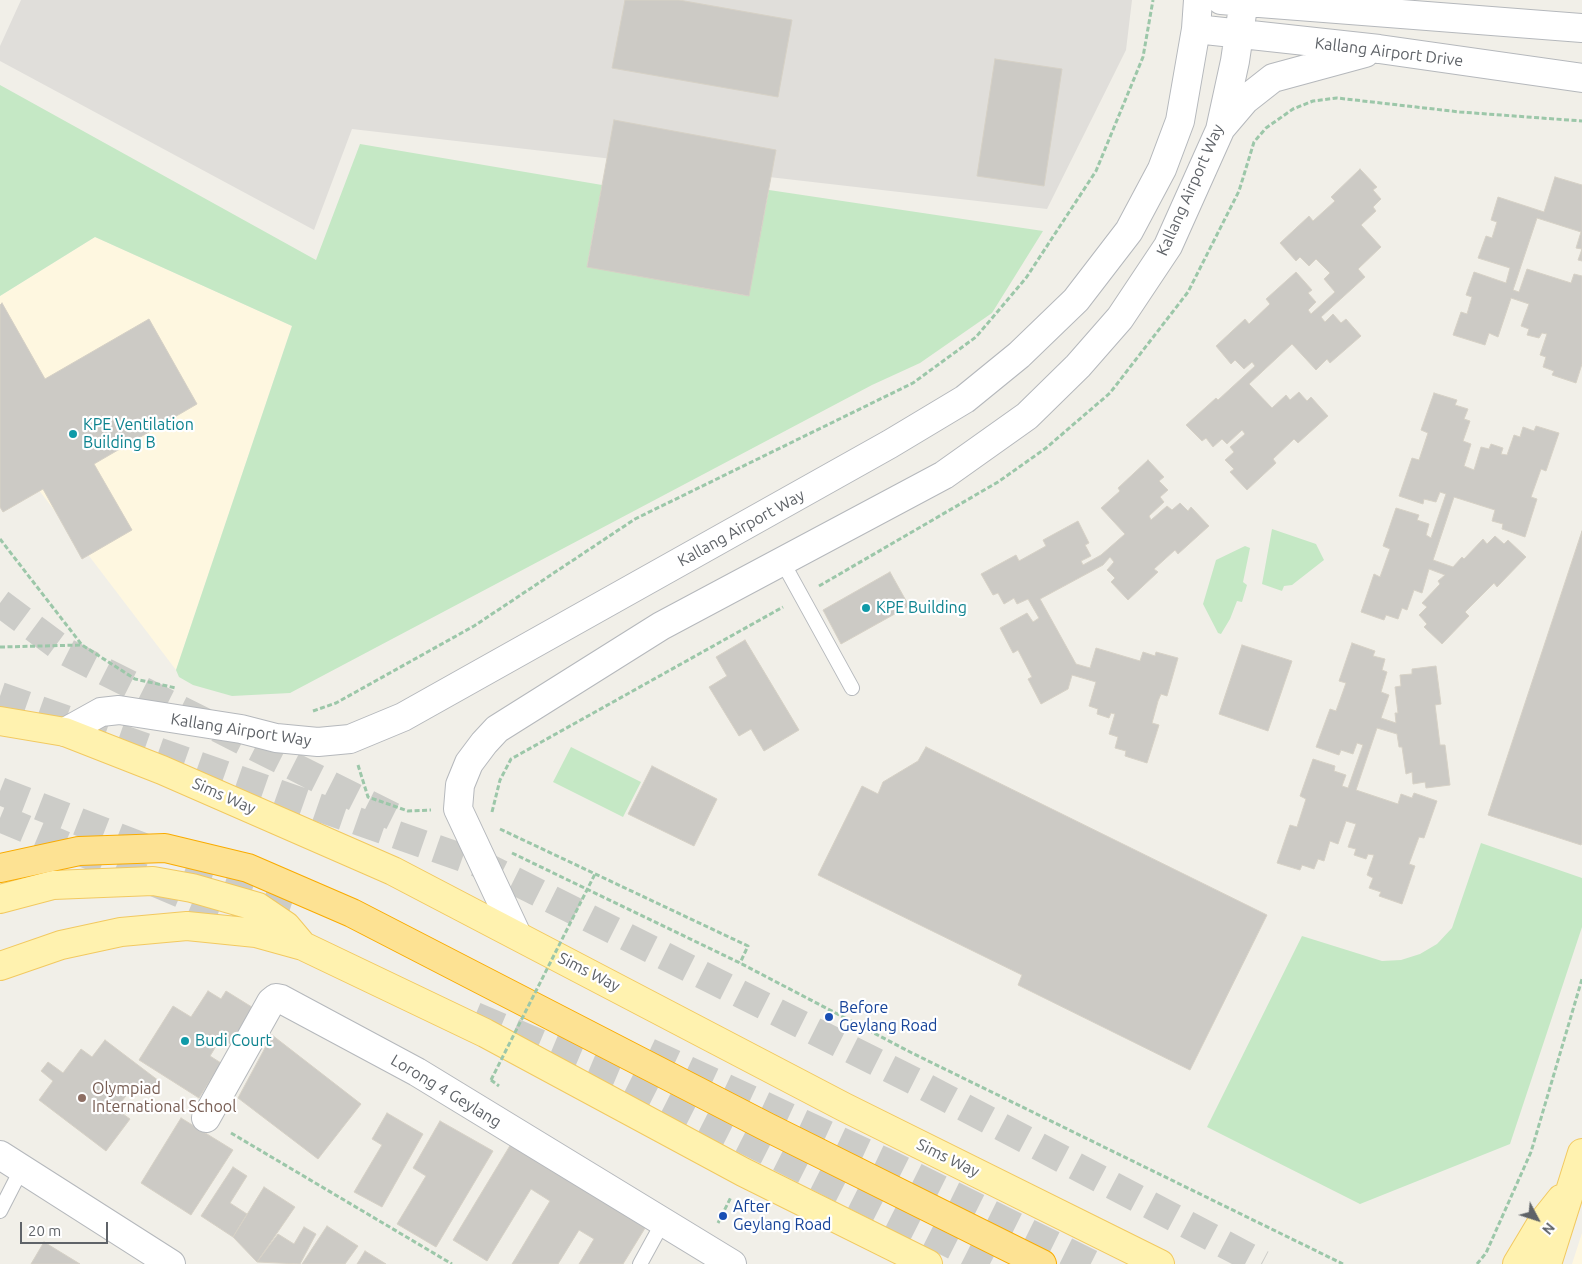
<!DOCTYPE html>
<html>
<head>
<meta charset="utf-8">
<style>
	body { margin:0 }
	#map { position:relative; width:1582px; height:1264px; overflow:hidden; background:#f1efe8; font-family:Ubuntu,sans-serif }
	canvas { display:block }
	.north { position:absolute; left:1512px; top:1194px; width:50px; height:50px; -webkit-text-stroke:4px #fff; paint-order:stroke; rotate:130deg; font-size:14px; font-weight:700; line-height:20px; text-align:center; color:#5f6368 }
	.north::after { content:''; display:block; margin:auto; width:18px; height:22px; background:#5f6368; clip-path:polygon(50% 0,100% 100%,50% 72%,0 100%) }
	.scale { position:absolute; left:20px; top:1222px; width:88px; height:22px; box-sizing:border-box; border:2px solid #5f6368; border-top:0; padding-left:6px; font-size:15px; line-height:18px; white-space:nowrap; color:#5f6368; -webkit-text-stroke:4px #fff; paint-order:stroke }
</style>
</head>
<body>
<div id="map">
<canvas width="1582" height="1264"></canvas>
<div class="north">N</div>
<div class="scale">20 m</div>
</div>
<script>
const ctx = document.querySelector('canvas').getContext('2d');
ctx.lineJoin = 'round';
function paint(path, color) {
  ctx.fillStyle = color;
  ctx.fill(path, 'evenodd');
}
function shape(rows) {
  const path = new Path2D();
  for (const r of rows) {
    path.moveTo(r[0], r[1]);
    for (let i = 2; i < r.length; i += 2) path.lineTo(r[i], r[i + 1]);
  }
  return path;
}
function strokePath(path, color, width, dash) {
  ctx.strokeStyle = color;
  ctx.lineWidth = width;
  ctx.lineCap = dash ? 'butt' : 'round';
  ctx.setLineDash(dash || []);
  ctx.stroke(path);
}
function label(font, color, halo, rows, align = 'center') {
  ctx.font = font + ' Ubuntu,sans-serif';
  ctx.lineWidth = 4.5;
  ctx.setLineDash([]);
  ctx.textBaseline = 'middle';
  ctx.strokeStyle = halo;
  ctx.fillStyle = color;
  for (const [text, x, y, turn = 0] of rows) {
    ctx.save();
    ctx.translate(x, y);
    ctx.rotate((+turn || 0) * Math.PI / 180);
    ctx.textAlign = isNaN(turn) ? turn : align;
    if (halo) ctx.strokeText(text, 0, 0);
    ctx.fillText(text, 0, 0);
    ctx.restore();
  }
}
paint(shape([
	[95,237,292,326,176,670,0,439,0,296],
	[1582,1233,1582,1264,1572,1264]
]), '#fef7e0');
paint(shape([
	[21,0,1132,0,1126,50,1047,209,352,129,314,230,0,61,0,46]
]), '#e0deda');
paint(shape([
	[0,85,316,260,360,144,602,185,587,266,748,296,769,190,1043,231,992,313,920,363,872,385,290,693,232,696,193,685,179,677,176,670,292,326,95,237,0,296],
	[1272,529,1316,544,1324,560,1292,585,1284,586,1282,591,1262,584],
	[1245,546,1250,548,1243,582,1247,585,1242,602,1237,601,1230,619,1221,634,1218,633,1203,604,1216,560],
	[571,747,641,782,623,817,553,782],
	[1481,843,1582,878,1582,927,1510,1144,1360,1204,1207,1127,1302,936,1382,961,1401,960,1420,954,1437,944,1452,928]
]), '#c5e8c5');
const building = shape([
	[625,0,679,0,792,20,778,97,612,68,625,0],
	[995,59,1062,69,1044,186,977,176,995,59],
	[614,120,776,150,749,296,587,267,614,120],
	[1360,169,1377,187,1373,190,1381,199,1373,207,1376,211,1361,225,1381,247,1358,269,1365,277,1321,317,1325,322,1333,314,1341,323,1346,319,1361,336,1330,363,1327,359,1316,370,1292,344,1249,384,1272,408,1286,395,1290,400,1299,392,1307,401,1311,397,1328,416,1298,443,1294,439,1273,459,1276,463,1247,490,1230,472,1234,469,1225,460,1234,452,1230,447,1245,434,1242,430,1227,444,1222,439,1213,447,1206,438,1202,441,1186,425,1216,398,1218,400,1255,366,1252,362,1244,369,1235,360,1231,364,1216,346,1245,319,1249,324,1270,304,1266,299,1296,272,1312,290,1308,293,1316,302,1308,310,1311,314,1335,292,1324,279,1330,273,1316,259,1309,266,1300,257,1296,261,1280,243,1309,216,1313,221,1335,201,1331,197,1360,169],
	[1555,177,1582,185,1582,261,1578,260,1582,249,1576,248,1581,232,1537,218,1513,290,1519,292,1527,269,1571,283,1574,274,1582,276,1582,364,1576,383,1552,375,1554,371,1543,367,1546,357,1540,355,1547,334,1542,333,1539,338,1527,335,1529,329,1521,326,1529,304,1511,298,1498,337,1489,333,1485,345,1453,335,1461,312,1467,314,1472,297,1466,295,1474,272,1506,283,1510,268,1478,258,1486,236,1492,238,1497,222,1491,220,1498,197,1544,212,1555,177],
	[2,303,45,379,149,319,197,404,94,464,132,530,82,559,43,489,3,512,0,507,0,305,2,303],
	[1434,393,1457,400,1455,405,1468,409,1464,419,1470,421,1463,441,1471,444,1464,466,1474,470,1481,447,1489,449,1491,444,1503,448,1501,454,1507,455,1514,435,1520,437,1523,427,1534,431,1536,426,1559,433,1546,471,1541,469,1531,497,1537,499,1525,537,1502,529,1503,524,1492,521,1495,510,1454,497,1433,560,1453,567,1462,557,1464,559,1483,539,1487,544,1495,536,1504,544,1508,540,1526,557,1497,587,1494,583,1465,612,1469,616,1442,644,1424,627,1427,624,1419,615,1427,607,1422,603,1440,584,1438,581,1445,575,1429,569,1422,593,1414,590,1407,610,1402,608,1398,619,1386,615,1384,620,1361,612,1374,574,1380,577,1390,549,1383,546,1396,508,1419,515,1417,520,1429,524,1426,535,1431,538,1446,494,1440,492,1436,502,1424,499,1423,504,1399,496,1412,458,1419,460,1428,433,1421,430,1434,393],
	[1148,460,1164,477,1159,481,1168,490,1160,497,1164,502,1149,516,1151,520,1167,506,1172,510,1180,503,1188,511,1191,507,1209,526,1178,554,1175,550,1154,569,1158,572,1128,600,1111,582,1115,578,1107,570,1114,562,1110,557,1103,565,1040,599,1076,664,1090,668,1096,648,1140,661,1143,652,1155,656,1156,652,1178,658,1167,696,1161,694,1158,701,1152,723,1159,725,1147,763,1125,756,1126,751,1115,748,1118,737,1109,734,1115,714,1111,713,1109,718,1097,714,1098,709,1089,706,1096,682,1072,675,1068,689,1041,704,1028,679,1032,677,1018,650,1013,653,1000,628,1027,613,1033,622,1039,618,1028,599,1017,604,1014,598,1004,604,998,593,993,595,981,574,1016,555,1019,561,1046,546,1043,540,1078,521,1089,543,1085,545,1091,556,1081,561,1083,565,1101,555,1125,534,1101,508,1120,491,1118,488,1148,460],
	[1582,531,1582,843,1581,845,1488,815,1582,531],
	[890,572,909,606,841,644,823,610,890,572],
	[745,640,799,730,764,751,751,729,739,736,709,687,727,676,716,657,745,640],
	[1352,643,1375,651,1373,656,1385,659,1382,670,1387,672,1381,692,1389,695,1381,718,1396,723,1395,713,1398,713,1395,687,1401,686,1400,675,1412,674,1412,669,1436,666,1441,704,1435,705,1440,745,1445,745,1450,785,1426,788,1425,782,1413,784,1412,772,1406,774,1402,747,1399,747,1397,734,1377,728,1356,790,1398,804,1401,794,1412,798,1414,793,1437,801,1424,838,1419,837,1409,864,1415,866,1402,904,1379,896,1381,892,1369,888,1373,878,1367,875,1374,855,1368,854,1366,859,1354,855,1356,849,1348,847,1356,824,1346,821,1338,844,1330,841,1324,861,1318,859,1314,869,1302,865,1300,870,1277,863,1290,825,1297,827,1306,799,1300,796,1313,759,1335,766,1334,771,1346,775,1342,786,1348,788,1363,745,1357,743,1353,754,1341,750,1339,755,1316,747,1330,709,1336,711,1346,683,1339,681,1352,643],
	[1242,645,1292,661,1268,731,1219,714,1242,645],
	[926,747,1267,915,1190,1070,1018,985,1022,975,818,875,862,786,878,794,883,782,918,761,926,747],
	[652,766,717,799,694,846,628,814,652,766],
	[208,991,221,999,226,991,255,1009,232,1045,221,1038,210,1056,221,1063,199,1098,139,1060,173,1006,191,1017,208,991],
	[272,1035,361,1104,318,1159,238,1098,272,1035],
	[105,1040,159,1081,148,1095,134,1085,116,1109,130,1119,106,1151,39,1100,53,1081,41,1071,48,1062,63,1073,81,1049,92,1057,105,1040],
	[387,1113,423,1134,382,1207,354,1192,382,1145,372,1139,387,1113],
	[181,1118,233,1150,191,1215,141,1183,181,1118],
	[440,1121,493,1151,436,1247,397,1224,426,1176,413,1168,440,1121],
	[514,1139,650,1220,623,1264,579,1264,594,1239,579,1230,558,1264,512,1264,550,1201,531,1189,487,1261,453,1240,514,1139],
	[233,1167,247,1176,230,1203,247,1214,233,1237,201,1216,233,1167],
	[264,1187,295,1207,257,1262,233,1237,264,1187],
	[327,1226,358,1246,345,1264,302,1264,327,1226],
	[304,1227,316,1234,300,1264,257,1262,278,1234,294,1244,304,1227],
	[44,1242,80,1264,31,1264,44,1242],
	[365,1251,386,1264,357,1264,365,1251]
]);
paint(building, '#cccac5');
strokePath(building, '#d6d1c6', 1);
strokePath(shape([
	[0,603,66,652,398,819],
	[0,696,483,865,916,1082,1262,1264],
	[0,791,149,849],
	[0,818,272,932],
	[187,864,295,900],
	[475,1016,618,1076,990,1264],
	[649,1052,886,1162,1092,1264]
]), '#ccccc8', 28, [28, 14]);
const service = shape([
	[782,561,852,688],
	[0,1211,21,1170],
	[640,1264,663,1222]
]);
const minor = shape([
	[206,1118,271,1002,276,998,281,999,417,1072,732,1264],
	[0,1155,171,1264]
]);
const tertiary = shape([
	[1221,0,1582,28],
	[1196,29,1379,49,1582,78],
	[1222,127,1245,100,1273,78,1365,53],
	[65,732,101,712,119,710,241,729,276,738,318,742,350,739,403,717,890,444,965,399,1019,355,1076,300,1129,231,1162,169,1180,121,1196,29,1198,0],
	[517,935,458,809,460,785,469,763,484,743,497,729,661,626,944,475,1027,416,1078,366,1120,318,1168,246,1220,130,1235,61,1244,0]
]);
const primary = shape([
	[0,721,65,732,162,770,393,871,844,1107,1160,1264],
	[0,899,53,885,153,881,192,888,258,907,286,926,302,945],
	[0,966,61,945,121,932,187,926,256,933,303,946,485,1033,743,1172,928,1264],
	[1517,1264,1541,1224,1561,1199],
	[1547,1264,1582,1153]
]);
const motorway = shape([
	[0,868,79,851,165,848,248,868,352,913,767,1127,1042,1264]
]);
strokePath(service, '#b5b8bc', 16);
strokePath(minor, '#b5b8bc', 30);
strokePath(tertiary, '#b5b8bc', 30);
strokePath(primary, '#f2c960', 30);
strokePath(motorway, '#f9ab00', 30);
strokePath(shape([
	[0,539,82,645,135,679,176,688],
	[819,586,998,482,1046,448,1110,393,1188,292,1239,191,1254,142,1266,128,1293,109,1313,101,1337,98,1460,112,1582,121],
	[0,647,81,645],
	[313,711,336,703,474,626,635,519,913,383,976,337,1026,278,1096,171,1143,57,1153,0],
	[358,765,368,797,408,811,431,810],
	[492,812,500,780,511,759,783,607],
	[500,829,748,946,740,963],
	[512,853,740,963,912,1053,1343,1264],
	[491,1080,499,1086],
	[231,1133,452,1264],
	[718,1223,731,1197],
	[1477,1264,1486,1253,1531,1152,1582,979]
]), '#9cc7a9', 3, [5, 2.5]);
strokePath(service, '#fff', 14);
strokePath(minor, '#fff', 28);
strokePath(tertiary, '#fff', 28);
strokePath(primary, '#fff2af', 28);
strokePath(motorway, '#fde293', 28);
strokePath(shape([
	[491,1080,595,874]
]), '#9cc7a9', 3, [5, 2.5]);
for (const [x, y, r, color] of [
	[73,434,5,"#0f9aa8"],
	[866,608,5,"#0f9aa8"],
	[829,1017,5,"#1a4fb4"],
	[185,1041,5,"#0f9aa8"],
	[82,1098,5,"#8d6e63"],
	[723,1216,5,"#1a4fb4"]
]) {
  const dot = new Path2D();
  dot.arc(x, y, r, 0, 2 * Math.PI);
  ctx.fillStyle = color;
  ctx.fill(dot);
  strokePath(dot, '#fff', 2);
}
label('16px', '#5f6368', '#fff', [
	["Kallang Airport Drive",1389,52,7],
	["Kallang Airport Way",1190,190,-66],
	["Kallang Airport Way",741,528,-29],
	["Kallang Airport Way",241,730,9],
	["Sims Way",224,796,24],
	["Sims Way",589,972,27],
	["Lorong 4 Geylang",446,1091,31],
	["Sims Way",948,1158,26]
]);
label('16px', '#0d838f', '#fff', [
	["KPE Ventilation",83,425],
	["Building B",83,443],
	["KPE Building",876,608],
	["Budi Court",195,1041]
], 'left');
label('16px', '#164399', '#fff', [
	["Before",839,1008],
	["Geylang Road",839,1026],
	["After",733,1207],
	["Geylang Road",733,1225]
], 'left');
label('16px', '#785e54', '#fff', [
	["Olympiad",92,1089],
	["International School",92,1107]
], 'left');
</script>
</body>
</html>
